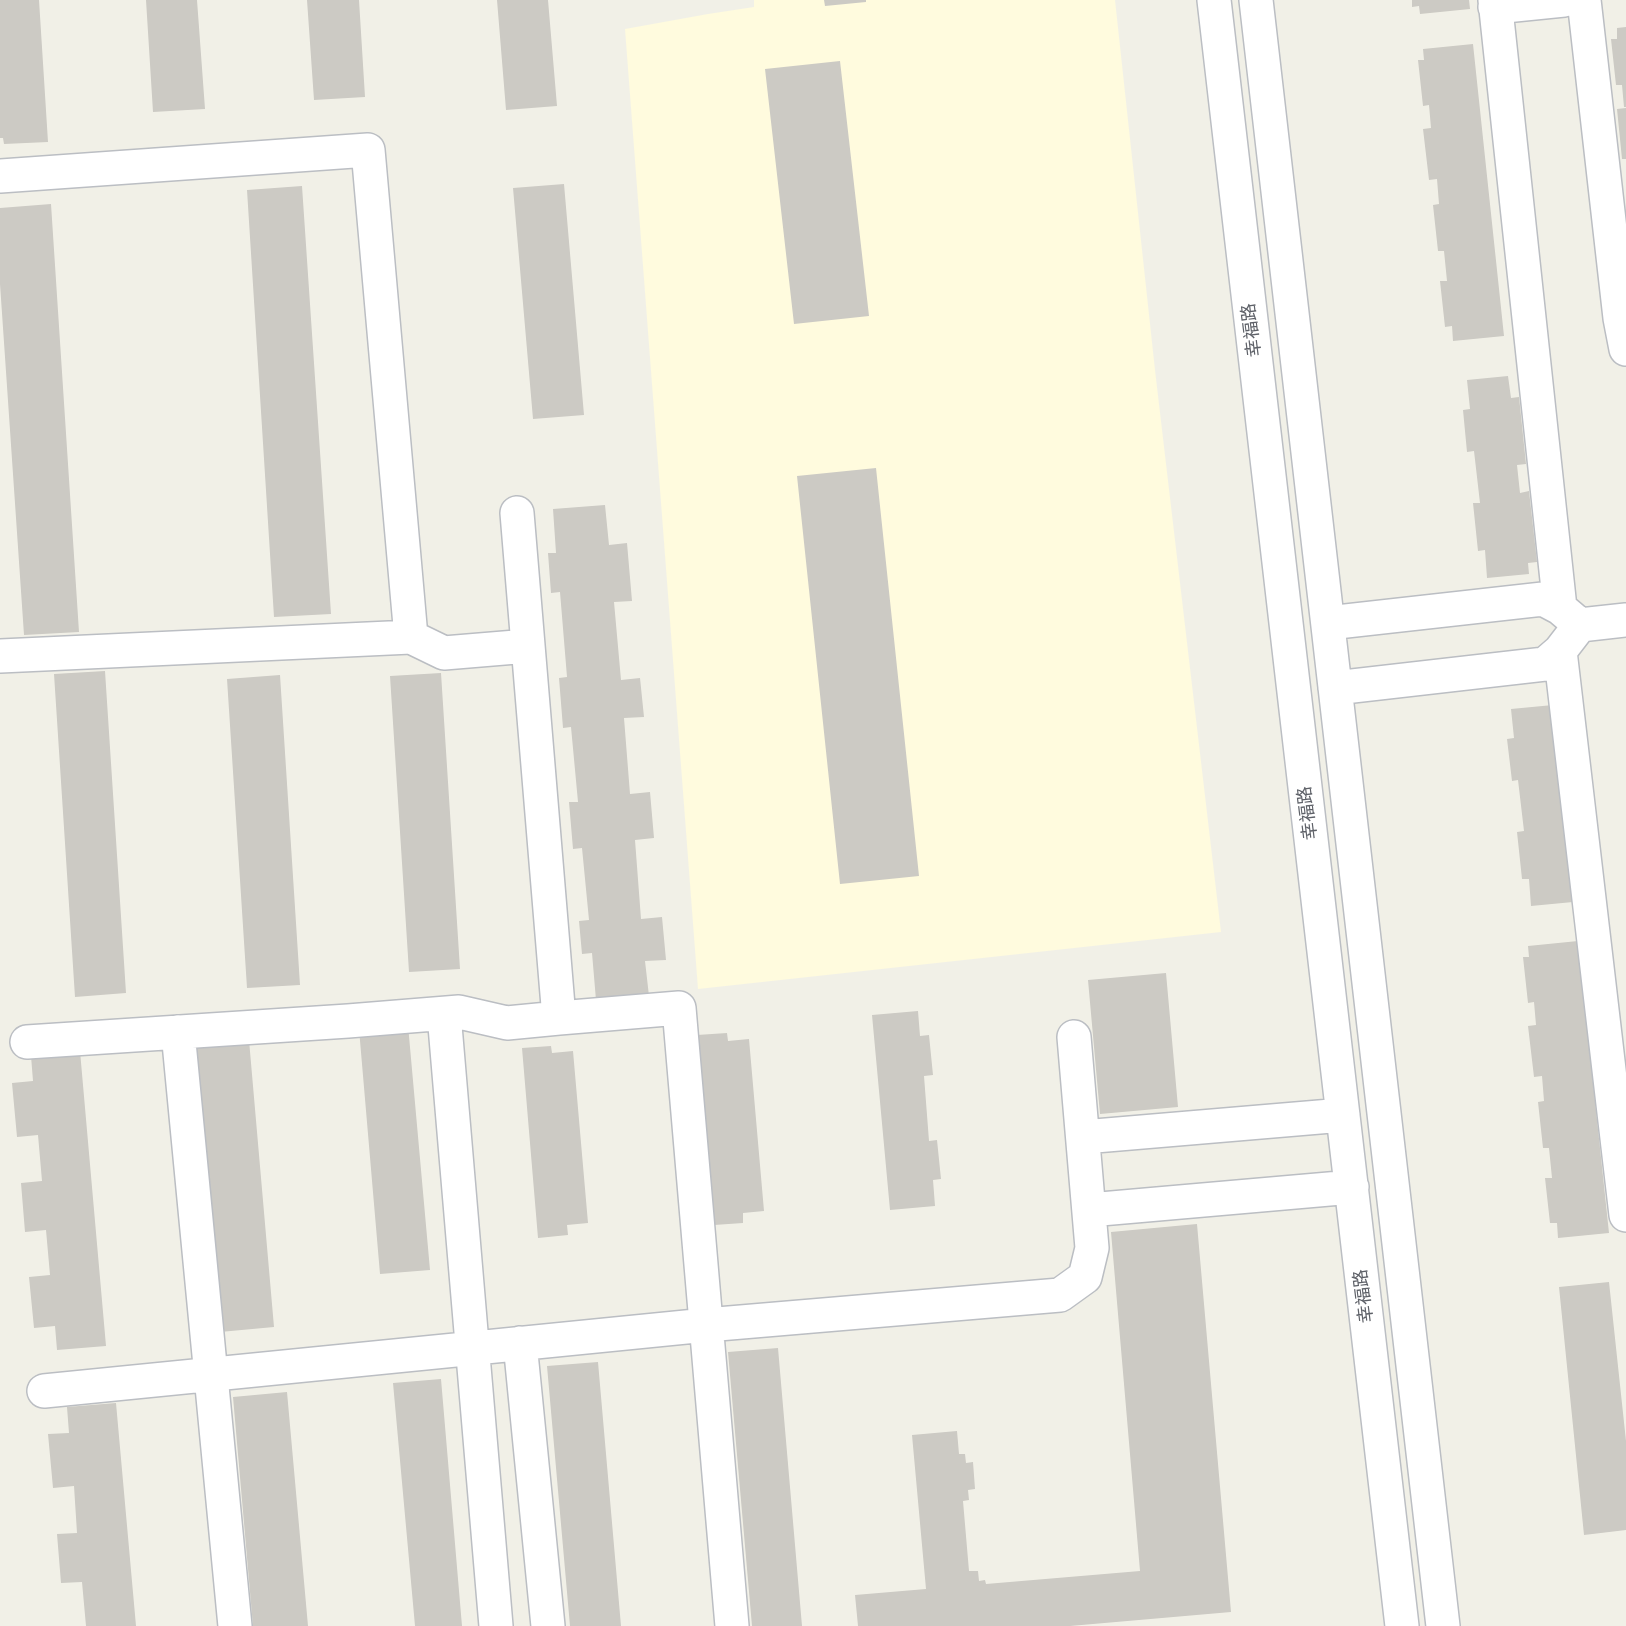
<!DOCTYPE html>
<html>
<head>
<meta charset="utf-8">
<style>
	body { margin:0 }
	canvas { display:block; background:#f1f0e7 }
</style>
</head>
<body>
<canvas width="1626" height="1626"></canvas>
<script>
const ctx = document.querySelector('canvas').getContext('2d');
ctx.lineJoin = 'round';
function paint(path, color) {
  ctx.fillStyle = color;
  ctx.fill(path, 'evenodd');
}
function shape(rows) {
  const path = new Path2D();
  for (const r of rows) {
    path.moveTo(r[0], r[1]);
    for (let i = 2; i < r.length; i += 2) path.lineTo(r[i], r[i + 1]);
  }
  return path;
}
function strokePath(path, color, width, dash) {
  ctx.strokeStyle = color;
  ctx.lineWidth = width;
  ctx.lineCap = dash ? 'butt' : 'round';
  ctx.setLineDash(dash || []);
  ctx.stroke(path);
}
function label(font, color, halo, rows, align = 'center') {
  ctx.font = font + ' "PT Sans","Noto Sans SC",sans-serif';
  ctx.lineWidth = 4.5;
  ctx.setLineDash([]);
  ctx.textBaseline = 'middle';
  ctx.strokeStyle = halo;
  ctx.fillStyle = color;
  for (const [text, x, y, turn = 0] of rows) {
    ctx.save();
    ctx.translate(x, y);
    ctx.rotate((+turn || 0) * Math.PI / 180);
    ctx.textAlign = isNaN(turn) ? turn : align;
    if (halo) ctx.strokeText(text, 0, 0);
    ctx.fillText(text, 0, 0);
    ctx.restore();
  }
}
paint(shape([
	[754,0,1115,0,1155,370,1221,932,698,989,625,29,708,14,754,7]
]), '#fffbde');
paint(shape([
	[0,0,39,0,48,142,4,144,3,138,0,138],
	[146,0,197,0,205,109,153,112],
	[307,0,359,0,365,97,314,100],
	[497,0,548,0,557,106,506,110],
	[824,0,866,0,866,2,825,6],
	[1412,0,1469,0,1470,9,1420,14,1419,6,1412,7],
	[1626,27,1626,107,1624,107,1622,85,1616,85,1611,39,1617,39,1617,28],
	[1473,44,1504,336,1453,341,1452,326,1445,327,1440,281,1447,281,1444,251,1438,251,1433,205,1439,204,1437,179,1429,180,1423,129,1431,128,1429,105,1423,106,1418,60,1424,60,1423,49],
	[840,61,869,316,794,324,765,69],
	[1626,108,1626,159,1622,159,1617,109],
	[564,184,584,415,533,419,513,188],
	[302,186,331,614,274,617,247,190],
	[51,204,79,632,24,635,0,284,0,208],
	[1508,376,1511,398,1519,397,1526,464,1517,465,1520,493,1529,491,1537,562,1528,563,1529,574,1487,578,1485,550,1478,551,1473,503,1480,503,1474,451,1467,452,1463,410,1470,409,1467,380],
	[876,468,919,876,840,884,797,476],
	[605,505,609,545,627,543,632,601,614,602,621,680,640,678,644,717,624,718,630,794,650,792,654,838,635,840,641,919,662,917,666,960,645,961,649,996,596,1000,592,953,582,954,579,921,589,920,582,848,573,849,569,802,578,802,571,727,563,728,559,678,567,677,560,592,551,593,548,553,556,553,553,509],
	[105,671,126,993,75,997,54,674],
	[441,673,460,969,409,972,390,676],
	[280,675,300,985,247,988,227,679],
	[1553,705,1573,902,1531,906,1529,879,1522,879,1517,832,1524,831,1518,780,1512,781,1507,739,1514,738,1511,709],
	[1578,941,1609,1233,1558,1238,1557,1223,1550,1223,1545,1178,1552,1178,1549,1148,1543,1148,1538,1102,1544,1101,1542,1076,1534,1077,1528,1026,1536,1025,1534,1002,1528,1003,1523,957,1529,957,1528,946],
	[1166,973,1178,1107,1100,1114,1088,980],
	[918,1011,920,1036,929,1035,933,1075,924,1076,929,1141,937,1140,941,1179,933,1180,935,1206,890,1210,872,1015],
	[408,1025,430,1270,380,1274,359,1029],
	[727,1033,728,1041,749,1039,764,1211,743,1213,743,1223,714,1225,697,1035],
	[249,1040,274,1327,220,1332,195,1044],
	[551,1046,552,1053,573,1051,588,1223,567,1225,568,1235,538,1238,522,1048],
	[80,1051,106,1346,57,1350,55,1326,34,1328,29,1277,50,1275,46,1230,25,1232,21,1183,42,1181,38,1135,17,1137,12,1083,33,1081,31,1056],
	[1197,1224,1231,1612,1070,1626,858,1626,855,1595,926,1589,912,1435,957,1431,959,1454,965,1454,966,1463,973,1462,975,1489,968,1490,969,1500,963,1501,969,1571,978,1571,979,1581,985,1580,986,1584,1140,1571,1111,1232],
	[1609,1282,1626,1441,1626,1530,1584,1535,1559,1287],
	[778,1348,802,1626,752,1626,728,1352],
	[598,1362,621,1626,570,1626,547,1366],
	[441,1379,462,1626,415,1626,393,1383],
	[287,1392,308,1626,253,1626,233,1397],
	[116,1403,136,1626,86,1626,82,1582,61,1583,57,1534,77,1533,74,1486,53,1488,48,1434,69,1433,67,1407]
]), '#cccac4');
const minor = shape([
	[1214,0,1402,1626],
	[1256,0,1443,1626],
	[1495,0,1560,608],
	[1584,0,1620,318,1626,349],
	[1495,7,1564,0],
	[0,176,368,150,411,637],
	[1328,623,1543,599,1560,608,1580,625,1560,651,1545,664,1335,688],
	[1580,625,1626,620],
	[1560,651,1626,1215],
	[0,656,411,637,444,653,528,646],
	[444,1014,496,1626],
	[559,1018,679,1008,732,1626],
	[178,1032,235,1626],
	[27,1042,348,1021,459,1012,507,1023,559,1018,517,513],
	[1083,1137,1343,1115],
	[1089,1210,1352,1187],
	[520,1343,548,1626],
	[44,1391,706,1325,1060,1295,1085,1277,1092,1248,1074,1037]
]);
strokePath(minor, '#bbbec3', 36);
strokePath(minor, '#fff', 33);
label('18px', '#5e6168', '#fff', [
	["幸福路",1252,330,-97],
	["幸福路",1308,813,-97],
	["幸福路",1364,1296,-97]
]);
</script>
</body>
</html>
